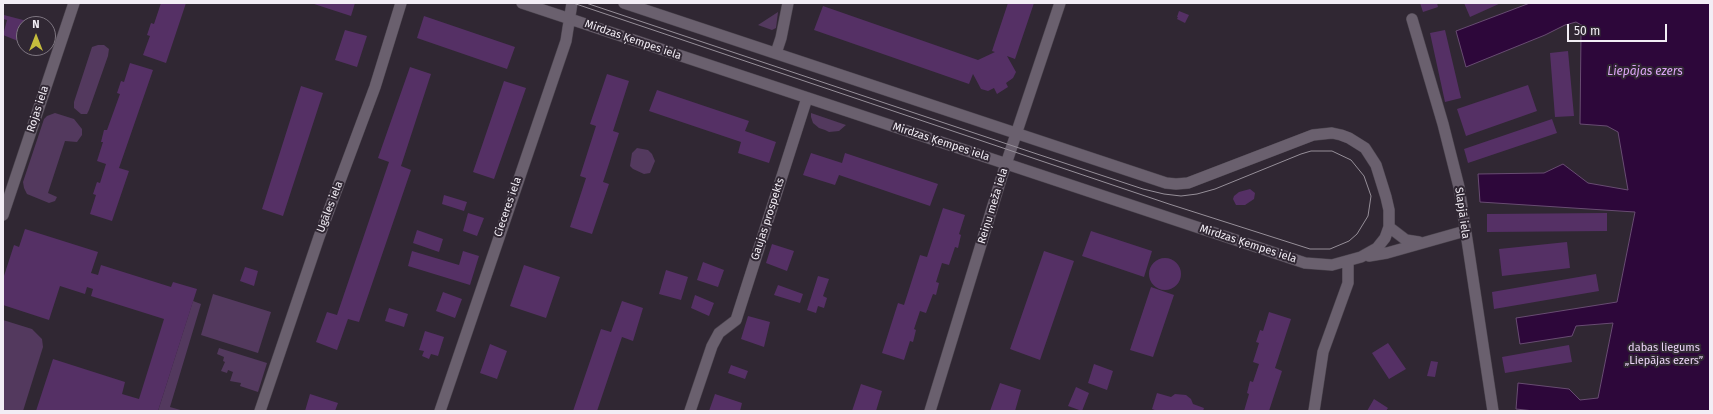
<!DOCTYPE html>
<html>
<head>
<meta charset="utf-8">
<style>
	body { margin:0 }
	#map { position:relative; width:1713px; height:414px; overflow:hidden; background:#302733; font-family:"Fira Sans",sans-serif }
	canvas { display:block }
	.frame { position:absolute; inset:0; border:4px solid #f2edf5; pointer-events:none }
	.north { position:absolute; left:16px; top:16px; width:40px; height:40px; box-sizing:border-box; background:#302733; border:1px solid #7e7681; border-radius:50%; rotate:0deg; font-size:11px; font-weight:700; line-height:16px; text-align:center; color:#f2edf5 }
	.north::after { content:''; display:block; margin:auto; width:14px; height:18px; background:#c5bc3d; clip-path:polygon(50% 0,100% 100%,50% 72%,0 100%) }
	.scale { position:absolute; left:1567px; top:24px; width:100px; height:18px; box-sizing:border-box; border:2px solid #f2edf5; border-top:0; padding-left:5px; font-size:12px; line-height:14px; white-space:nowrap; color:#f2edf5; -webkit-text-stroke:3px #302733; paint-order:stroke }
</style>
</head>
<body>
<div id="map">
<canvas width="1713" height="414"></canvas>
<div class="frame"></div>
<div class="north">N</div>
<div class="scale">50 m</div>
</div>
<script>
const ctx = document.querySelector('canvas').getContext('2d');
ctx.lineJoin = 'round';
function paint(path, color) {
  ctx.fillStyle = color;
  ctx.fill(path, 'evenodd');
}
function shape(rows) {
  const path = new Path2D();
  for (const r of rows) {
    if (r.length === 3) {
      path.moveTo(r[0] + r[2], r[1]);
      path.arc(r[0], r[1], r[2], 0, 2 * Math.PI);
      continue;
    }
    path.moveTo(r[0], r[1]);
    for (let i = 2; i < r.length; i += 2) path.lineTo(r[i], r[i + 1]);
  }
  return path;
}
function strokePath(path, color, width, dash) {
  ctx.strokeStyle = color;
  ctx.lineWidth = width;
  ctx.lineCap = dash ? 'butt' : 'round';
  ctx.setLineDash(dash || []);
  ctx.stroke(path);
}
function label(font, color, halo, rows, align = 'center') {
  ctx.font = font + ' "Fira Sans",sans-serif';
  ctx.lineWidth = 4;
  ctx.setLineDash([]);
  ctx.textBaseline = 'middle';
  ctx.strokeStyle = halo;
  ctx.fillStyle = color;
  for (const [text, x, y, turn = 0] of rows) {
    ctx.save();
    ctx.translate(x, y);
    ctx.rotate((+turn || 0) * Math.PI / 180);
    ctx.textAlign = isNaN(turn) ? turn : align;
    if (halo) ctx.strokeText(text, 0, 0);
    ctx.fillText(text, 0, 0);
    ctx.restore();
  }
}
paint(shape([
	[778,12,776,28,772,30,758,25],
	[98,45,104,45,109,49,108,56,89,110,87,114,81,114,74,108,74,102,92,47],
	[55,113,74,119,82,129,82,135,77,142,65,141,48,193,57,197,55,201,49,203,27,194,24,188,23,182,44,119,47,116],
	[811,113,846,125,839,131,829,132,825,130,819,128,813,123,811,117],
	[637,148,648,150,652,154,655,161,650,173,644,174,633,169,630,166,632,153],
	[213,294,271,312,258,353,201,335],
	[193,301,201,304,170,407,184,411,158,411],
	[3,320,32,329,42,339,43,347,23,411,3,411],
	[219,348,267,363,258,392,240,386,241,383,230,381,233,372,228,370,227,373,221,371,225,362,223,361,224,357,217,354]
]), '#53395e');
const water = shape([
	[1530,3,1710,3,1710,411,1534,411,1516,409,1518,383,1569,389,1580,400,1598,398,1613,323,1576,326,1572,336,1520,344,1516,318,1617,302,1635,212,1480,202,1478,174,1544,173,1563,164,1588,183,1628,190,1618,132,1607,126,1580,124,1581,35,1585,27,1576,22,1565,25,1545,35,1466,67,1456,31,1530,3]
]);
paint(water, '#2d073a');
strokePath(water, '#684c72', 1);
paint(shape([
	[161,3,186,3,166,63,143,55,150,36,147,35,151,23,154,24],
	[311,3,355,3,351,16],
	[1008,3,1034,3,1015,59,1007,56,1016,72,1013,78,1006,83,1008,87,997,94,994,88,988,91,981,89,973,74,969,84,814,30,823,6,978,60,995,52,992,51],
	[1420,3,1437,3,1438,7,1423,12],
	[1464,3,1501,3,1470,17],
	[1179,11,1189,15,1185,23,1177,19,1178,17,1177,17],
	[4,15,27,21,26,24,24,24,24,29,22,28,18,41,3,35,7,20,3,19],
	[424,16,515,47,507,69,417,38],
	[345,30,367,36,357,67,335,60],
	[1445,30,1461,98,1445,102,1430,33],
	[1568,51,1574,116,1555,117,1550,53],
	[130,63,153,70,119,168,129,171,112,221,90,214,96,195,93,194,97,182,100,183,106,164,97,161,103,142,101,142,104,130,107,130,120,94,117,93,121,81,124,82],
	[410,67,431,74,401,166,411,170,359,322,348,319,337,350,316,342,327,312,337,315,389,162,378,158],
	[607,74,629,81,613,131,619,133,603,182,609,184,592,234,570,227,586,178,580,176,596,126,590,124],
	[504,81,526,88,494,179,473,172],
	[1528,85,1537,111,1466,136,1457,109],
	[301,86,323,93,283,216,262,209],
	[657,90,749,121,745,131,776,142,769,163,738,153,741,142,649,111],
	[1552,119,1557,133,1468,163,1464,149],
	[811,153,842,163,845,153,938,184,930,206,839,175,835,185,803,175],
	[1250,189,1255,193,1254,199,1245,205,1236,205,1233,199,1234,196,1239,192],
	[444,195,467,202,464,211,442,204],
	[943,208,965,215,959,234,961,235,958,248,955,247,949,265,942,263,936,282,939,283,936,295,933,294,926,313,920,311,914,329,916,330,913,342,910,341,904,360,882,353,898,303,904,305,920,255,927,257],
	[468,213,484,218,477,236,463,231],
	[1607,213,1607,231,1487,232,1487,214],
	[25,229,98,252,91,273,98,275,101,265,171,287,173,282,197,289,158,411,36,411,53,359,125,382,122,394,139,399,164,319,91,296,93,289,87,287,85,294,60,286,49,320,3,305,3,279,14,245,19,247],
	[417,230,443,239,439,252,413,243],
	[1091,231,1152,251,1144,277,1082,256],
	[1567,242,1570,268,1502,276,1499,249],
	[772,244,794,251,787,271,766,263],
	[412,251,459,265,463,251,479,256,470,285,408,266],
	[1044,251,1074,261,1040,360,1010,349],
	[1165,274,16],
	[703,262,724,270,718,287,697,280],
	[524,265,560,277,546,318,510,306],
	[245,267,258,271,254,286,240,281],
	[666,270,688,277,681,300,659,294],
	[1596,274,1599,291,1494,309,1492,292],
	[818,276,829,279,823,296,827,298,824,308,818,306,816,313,807,310],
	[778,285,803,294,800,303,774,295],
	[1151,287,1174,295,1153,357,1130,350],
	[443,292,462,299,455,318,436,311],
	[695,295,714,303,709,316,691,308],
	[622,301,643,308,633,341,622,337,597,411,573,411,601,329,611,332],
	[389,308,408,314,404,327,385,321],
	[1269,312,1291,319,1275,368,1282,371,1269,411,1244,411,1249,394,1247,393,1250,381,1253,382,1259,364,1253,362,1259,343,1256,342,1260,330,1263,331],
	[748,316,770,322,764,347,741,339],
	[425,331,444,337,438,356,431,354,429,359,422,356,424,351,419,350],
	[1388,343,1406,369,1389,379,1372,353],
	[490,344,507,351,497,379,480,373],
	[1569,345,1572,362,1505,373,1502,357],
	[1431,361,1438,362,1435,377,1427,376],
	[1094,364,1113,371,1107,390,1088,383],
	[731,365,748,371,745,379,728,373],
	[1000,383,1021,390,1015,411,990,411],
	[861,384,882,391,876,411,852,411],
	[1076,387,1089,393,1082,411,1068,406],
	[1157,393,1171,397,1175,394,1186,395,1191,399,1193,404,1204,408,1203,411,1157,411,1152,409],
	[310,394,338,403,335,411,305,411],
	[715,394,742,403,740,411,709,411],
	[1374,399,1388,408,1386,411,1367,411]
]), '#553065');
const minor = shape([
	[522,3,1305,263,1332,265,1361,257,1377,248,1385,238,1389,227,1389,210,1386,197,1376,165,1365,148,1349,138,1341,135,1332,133,1313,135,1188,183,1176,184,1166,183,624,3],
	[1412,19,1443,124,1459,187,1493,411],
	[776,53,781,38,788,3],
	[3,215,74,3],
	[1389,227,1406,240,1419,242],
	[1369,256,1387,253,1465,231],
	[260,411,319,237,375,87,401,3],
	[440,411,566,41,572,3],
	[690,411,712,346,719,333,736,320,807,98],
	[930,411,1002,176,1060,3],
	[1314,411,1323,352,1348,283,1348,261]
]);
strokePath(minor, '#4c454f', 12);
strokePath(minor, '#6a606e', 11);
strokePath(shape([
	[573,3,1169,204,1310,249,1330,249,1349,241,1357,234,1368,216,1371,196,1364,176,1351,160,1332,151,1311,151,1301,154,1215,189,1197,194,1181,196,1164,194,1143,189,1037,154,586,3]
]), '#968f99', 1);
label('11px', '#f2edf5', '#302733', [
	["Mirdzas Ķempes iela",633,40,19],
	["Rojas iela",38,109,-72],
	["Mirdzas Ķempes iela",941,142,18],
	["Reiņu meža iela",993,206,-73],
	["Ugāles iela",330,207,-69],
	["Cieceres iela",508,207,-71],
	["Slapjā iela",1462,213,82],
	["Gaujas prospekts",768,219,-72],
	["Mirdzas Ķempes iela",1248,244,18]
]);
label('11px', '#ecd5f7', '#302733', [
	["dabas liegums",1664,348],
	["„Liepājas ezers”",1664,361]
]);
label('italic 12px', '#dda5f6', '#302733', [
	["Liepājas ezers",1645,72]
]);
</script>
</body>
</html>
